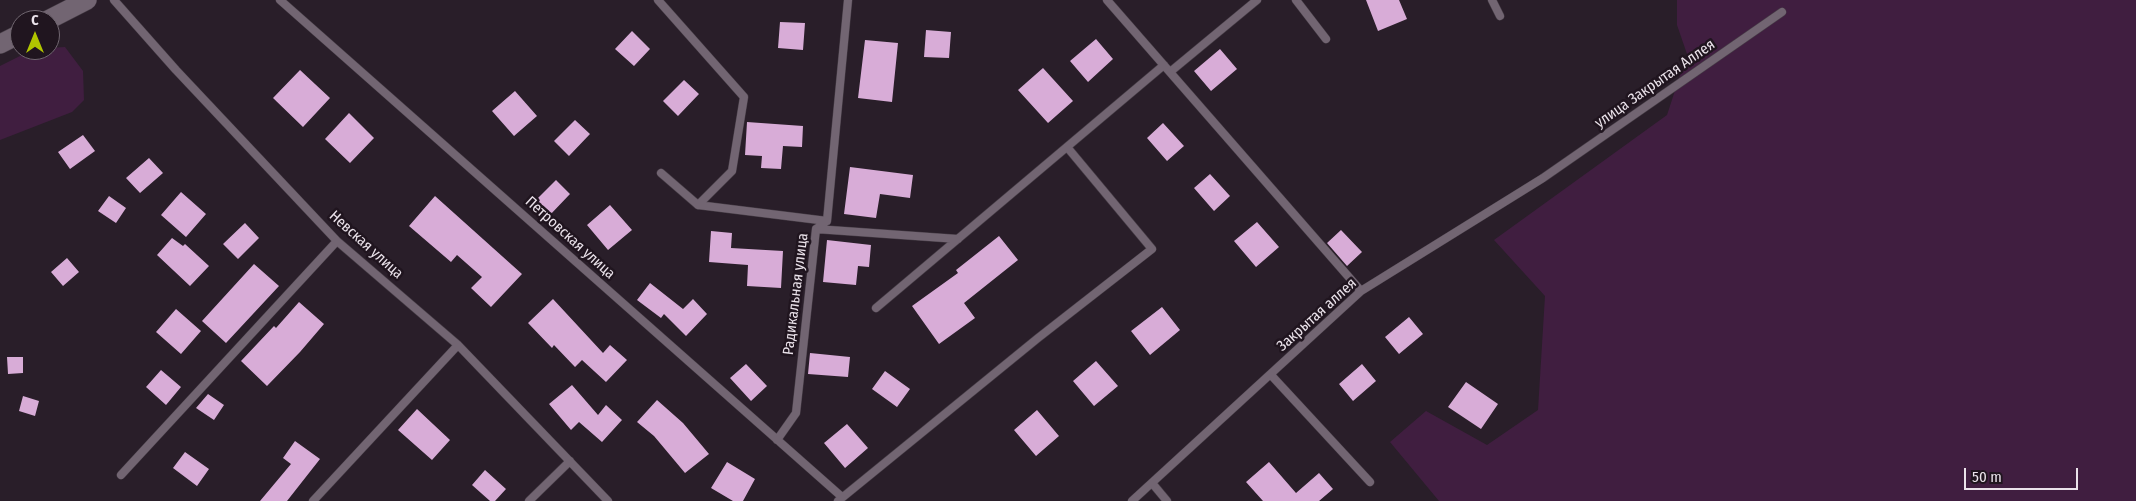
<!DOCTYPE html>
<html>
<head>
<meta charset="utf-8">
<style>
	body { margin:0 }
	#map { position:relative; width:2136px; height:501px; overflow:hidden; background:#291e29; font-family:"Fira Sans Condensed",sans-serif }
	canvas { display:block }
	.north { position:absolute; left:10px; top:10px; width:50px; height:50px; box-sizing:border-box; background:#20151f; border:1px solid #716771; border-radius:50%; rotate:0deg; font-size:14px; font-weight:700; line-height:20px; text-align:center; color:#ebe3eb }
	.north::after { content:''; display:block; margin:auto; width:18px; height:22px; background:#b1c500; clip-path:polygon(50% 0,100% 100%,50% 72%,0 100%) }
	.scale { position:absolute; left:1964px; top:468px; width:114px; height:22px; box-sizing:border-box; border:2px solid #ebe3eb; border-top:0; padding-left:6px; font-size:15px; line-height:18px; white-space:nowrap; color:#ebe3eb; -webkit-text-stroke:4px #20151f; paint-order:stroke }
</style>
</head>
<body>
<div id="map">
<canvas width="2136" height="501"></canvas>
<div class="north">С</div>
<div class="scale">50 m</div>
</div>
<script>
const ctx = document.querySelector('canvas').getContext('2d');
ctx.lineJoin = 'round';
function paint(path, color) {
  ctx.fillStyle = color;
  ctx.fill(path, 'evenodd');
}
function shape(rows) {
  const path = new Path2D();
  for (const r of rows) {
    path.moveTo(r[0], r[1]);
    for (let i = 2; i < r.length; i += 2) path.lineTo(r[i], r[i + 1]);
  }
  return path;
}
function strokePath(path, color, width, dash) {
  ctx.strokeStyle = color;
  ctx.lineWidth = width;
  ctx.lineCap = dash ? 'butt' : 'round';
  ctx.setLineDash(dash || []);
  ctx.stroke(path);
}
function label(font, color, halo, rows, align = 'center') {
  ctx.font = font + ' "Fira Sans Condensed",sans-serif';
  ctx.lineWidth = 5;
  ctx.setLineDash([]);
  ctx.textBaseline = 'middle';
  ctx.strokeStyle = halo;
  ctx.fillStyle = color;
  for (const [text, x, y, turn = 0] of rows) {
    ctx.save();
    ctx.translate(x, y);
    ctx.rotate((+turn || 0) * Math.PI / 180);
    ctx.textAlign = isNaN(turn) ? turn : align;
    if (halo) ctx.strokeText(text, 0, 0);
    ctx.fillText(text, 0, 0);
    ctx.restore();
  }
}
paint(shape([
	[1677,0,2136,0,2136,501,1439,501,1390,442,1426,411,1487,445,1538,410,1545,296,1494,240,1667,115,1687,54,1677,25],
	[65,47,83,71,84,100,72,112,0,140,0,66,32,50,50,50,50,48]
]), '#401e40');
paint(shape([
	[1366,0,1399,0,1407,19,1378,31],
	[780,22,805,23,803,50,778,48],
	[926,30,951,32,949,58,924,57],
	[632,31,650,49,634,66,615,49],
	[1096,39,1113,59,1088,82,1070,61],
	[865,40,898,43,892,102,858,98],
	[1220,49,1237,69,1211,91,1194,71],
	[1043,68,1073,101,1048,123,1018,90],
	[300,70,330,98,303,127,273,98],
	[684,80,699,94,678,116,663,101],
	[515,91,537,116,514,136,492,111],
	[349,113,374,138,350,163,325,139],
	[575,120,590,134,569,156,554,141],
	[747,122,803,126,802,147,783,146,781,169,761,168,762,156,745,155],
	[1163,123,1184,146,1167,161,1147,138],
	[83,135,95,151,70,169,58,152],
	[149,158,163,173,140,193,126,178],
	[850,167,913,175,910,198,880,194,876,218,844,214],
	[1210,174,1230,196,1214,211,1194,188],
	[556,180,570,194,549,216,534,202],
	[181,192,206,214,186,237,161,215],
	[109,196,126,208,116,223,98,211],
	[435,196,522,274,491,307,471,288,482,277,457,255,451,262,409,226],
	[610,205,632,230,608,250,587,225],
	[1257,222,1279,247,1256,267,1234,241],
	[245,223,259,238,238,259,223,244],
	[1341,230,1362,252,1347,266,1327,243],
	[711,231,732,233,731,248,783,251,781,288,747,286,748,265,709,262],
	[999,236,1018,260,964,303,975,318,939,344,912,306,958,273,956,270],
	[172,238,183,246,185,244,209,266,190,286,157,255],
	[827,240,871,245,869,267,858,266,856,285,823,282],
	[67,258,79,272,63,286,51,272],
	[254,264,279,286,226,343,202,321],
	[650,283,683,309,693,299,707,314,686,336,664,314,661,318,637,300],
	[553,299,603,353,610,345,627,360,606,382,582,360,575,367,554,345,552,348,528,323],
	[299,302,324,324,300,352,267,386,241,361,274,326,276,328],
	[1162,307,1180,330,1150,355,1131,331],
	[176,309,201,331,181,354,156,332],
	[1409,317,1423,334,1399,354,1385,337],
	[810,353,850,357,848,377,808,374],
	[7,357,23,357,23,373,8,374],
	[1096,361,1118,386,1094,406,1073,381],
	[746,364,767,386,751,401,730,378],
	[1362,364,1376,381,1353,401,1339,384],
	[161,370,181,387,166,405,146,387],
	[885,371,910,389,897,407,872,389],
	[1466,382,1498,404,1481,429,1448,407],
	[572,385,598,415,606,405,622,420,602,442,579,422,571,430,549,404],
	[208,394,224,405,214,420,196,408],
	[23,396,39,401,35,416,19,411],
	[657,400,683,423,709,454,685,473,654,436,637,422],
	[417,409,450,440,432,460,398,430],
	[1037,410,1059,436,1036,456,1014,430],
	[847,424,868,448,845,468,824,443],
	[295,441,320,459,287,501,260,501,291,464,283,458],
	[185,452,209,469,197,486,173,468],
	[727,462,755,479,743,501,733,501,711,488],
	[1269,462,1296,493,1319,473,1333,489,1319,501,1263,501,1246,482],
	[485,470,506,489,495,501,490,501,472,485]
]), '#d8acd7');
const service = shape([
	[114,0,176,70,337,241,458,345,608,501],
	[280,0,842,497],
	[658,0,744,97,732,171,698,205,661,173],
	[1107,0,1361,291],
	[1296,0,1326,39],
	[1492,0,1500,16],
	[1170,72,1257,0],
	[698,205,827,221],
	[816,229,958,239],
	[876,308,1164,65],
	[1271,375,1370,482],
	[777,440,796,413,816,229,827,221,848,0],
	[121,475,337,241],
	[1152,483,1167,501],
	[313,501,458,345],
	[529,501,570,461],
	[838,501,1038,338,1152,249,1067,147],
	[1132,501,1361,291,1543,178,1782,12]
]);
const tertiary = shape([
	[48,20,87,0],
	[0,44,20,34]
]);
strokePath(service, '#463d46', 9);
strokePath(tertiary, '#463d46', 20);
strokePath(service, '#726572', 8);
strokePath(tertiary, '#726572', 19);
label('15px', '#ebe3eb', '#20151f', [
	["улица Закрытая Аллея",1655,84,-35],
	["Петровская улица",570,238,42],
	["Невская улица",366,245,42],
	["Радикальная улица",796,294,-83],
	["Закрытая аллея",1317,315,-42]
]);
</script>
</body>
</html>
